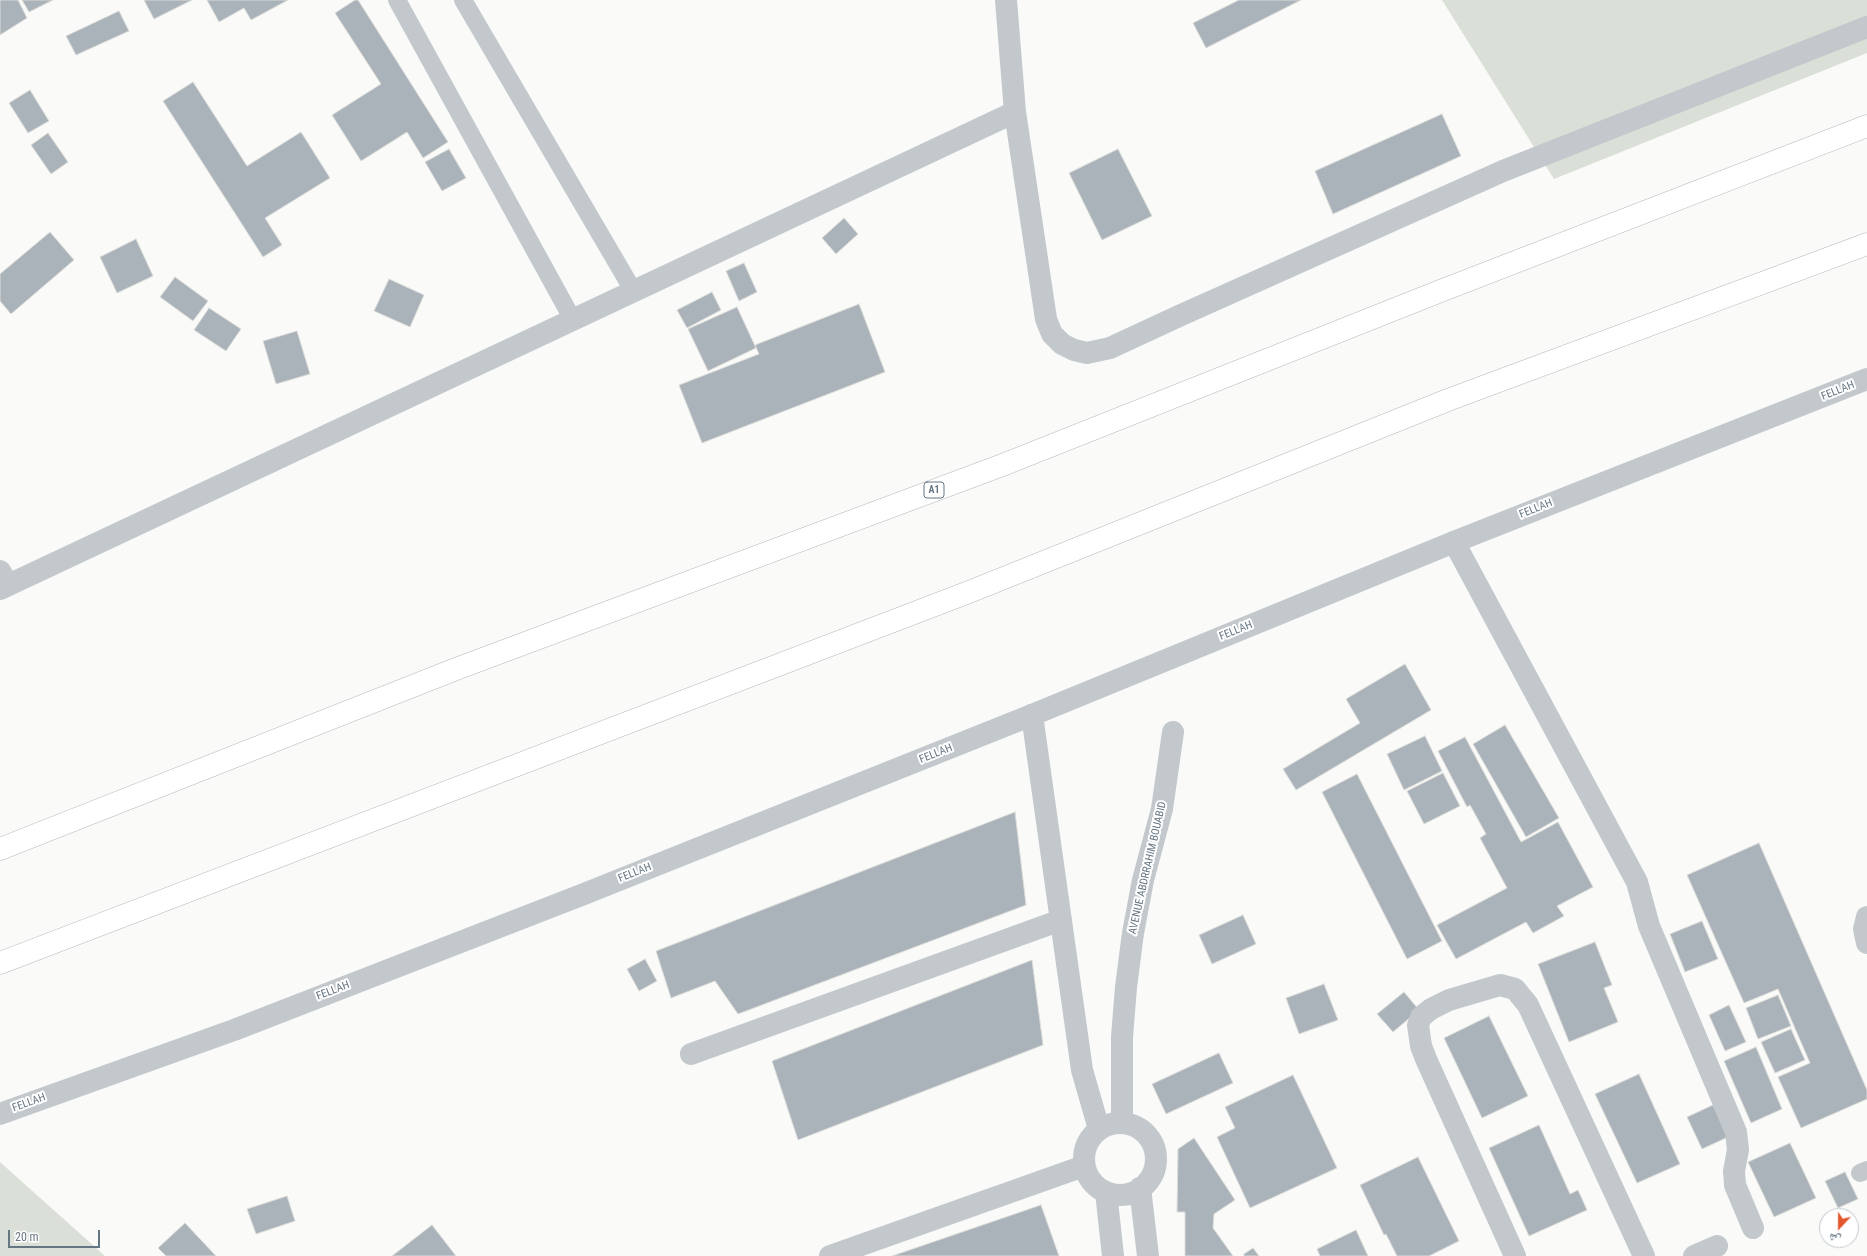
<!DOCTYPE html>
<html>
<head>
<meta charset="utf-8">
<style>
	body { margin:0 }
	#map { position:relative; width:1867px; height:1256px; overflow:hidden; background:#fafaf8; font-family:"Roboto Condensed","Noto Naskh Arabic",sans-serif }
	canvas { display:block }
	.north { position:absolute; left:1819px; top:1208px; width:40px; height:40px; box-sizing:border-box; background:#fff; border:1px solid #c1c8cd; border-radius:50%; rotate:202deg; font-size:11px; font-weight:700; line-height:16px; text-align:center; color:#657683 }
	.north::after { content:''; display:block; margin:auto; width:14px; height:18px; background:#e4572e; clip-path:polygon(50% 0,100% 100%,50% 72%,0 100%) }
	.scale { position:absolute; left:8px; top:1230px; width:92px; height:18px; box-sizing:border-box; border:2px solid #657683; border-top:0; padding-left:5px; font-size:12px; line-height:14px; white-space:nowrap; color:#657683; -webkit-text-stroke:3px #fff; paint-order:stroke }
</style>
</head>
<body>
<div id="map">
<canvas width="1867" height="1256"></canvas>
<div class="north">ش</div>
<div class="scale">20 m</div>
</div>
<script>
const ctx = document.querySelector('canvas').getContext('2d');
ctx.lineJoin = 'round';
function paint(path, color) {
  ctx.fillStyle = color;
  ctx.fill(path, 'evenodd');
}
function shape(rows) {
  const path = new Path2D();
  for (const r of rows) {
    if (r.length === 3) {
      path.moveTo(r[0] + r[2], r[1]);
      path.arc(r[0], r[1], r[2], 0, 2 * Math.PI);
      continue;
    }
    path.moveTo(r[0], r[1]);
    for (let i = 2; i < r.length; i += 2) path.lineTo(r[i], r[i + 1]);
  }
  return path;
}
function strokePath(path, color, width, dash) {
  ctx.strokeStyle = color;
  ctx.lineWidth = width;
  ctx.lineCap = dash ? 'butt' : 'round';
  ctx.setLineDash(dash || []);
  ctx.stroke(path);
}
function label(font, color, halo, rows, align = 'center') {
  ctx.font = font + ' "Roboto Condensed",sans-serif';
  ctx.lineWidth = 4;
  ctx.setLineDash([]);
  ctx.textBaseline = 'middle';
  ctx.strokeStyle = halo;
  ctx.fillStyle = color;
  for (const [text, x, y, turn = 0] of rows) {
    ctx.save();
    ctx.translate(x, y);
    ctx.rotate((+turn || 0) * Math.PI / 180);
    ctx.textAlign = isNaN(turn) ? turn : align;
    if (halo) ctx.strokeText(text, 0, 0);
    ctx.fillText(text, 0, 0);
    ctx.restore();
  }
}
paint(shape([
	[1442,0,1867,0,1867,53,1554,179],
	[0,1162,105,1256,0,1256]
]), '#dadfd7');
const building = shape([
	[0,0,18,0,27,18,0,35,0,0],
	[22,0,53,0,29,12,22,0],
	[144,0,192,0,154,19,144,0],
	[207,0,288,0,251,20,244,8,219,22,207,0],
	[355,0,358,0,448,142,423,158,407,132,361,161,332,115,381,84,335,13,355,0],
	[1239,0,1301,0,1206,48,1193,23,1239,0],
	[119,11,129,31,76,55,66,36,119,11],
	[193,82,247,166,301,132,330,178,265,218,282,245,263,257,163,101,193,82],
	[30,90,49,121,28,133,9,103,30,90],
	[1442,114,1461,156,1333,214,1315,171,1442,114],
	[48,133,68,162,51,174,31,145,48,133],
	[449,149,466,178,442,191,425,162,449,149],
	[1118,149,1152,216,1102,240,1069,173,1118,149],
	[844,218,858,234,836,254,822,238,844,218],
	[50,232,74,260,11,314,0,301,0,274,50,232],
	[136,239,153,276,117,293,100,257,136,239],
	[744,263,757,292,739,301,726,271,744,263],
	[175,277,208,301,193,321,160,297,175,277],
	[389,279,424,295,410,327,374,311,389,279],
	[712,292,721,310,687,328,677,310,712,292],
	[859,304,885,372,702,443,679,385,759,354,755,345,859,304],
	[737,307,756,348,708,371,688,329,737,307],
	[209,308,241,329,226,351,194,330,209,308],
	[297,331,310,374,276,384,263,341,297,331],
	[1405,664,1431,710,1296,790,1283,769,1360,723,1346,699,1405,664],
	[1505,725,1559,818,1526,837,1473,744,1505,725],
	[1425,736,1442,771,1404,790,1387,754,1425,736],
	[1465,737,1521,842,1558,822,1593,887,1557,906,1564,916,1533,933,1526,922,1456,959,1437,925,1507,888,1480,838,1486,834,1470,805,1467,807,1438,751,1465,737],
	[1443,773,1460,806,1424,824,1407,791,1443,773],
	[1357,774,1442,941,1407,959,1322,792,1357,774],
	[1015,812,1026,905,738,1014,715,981,671,998,656,951,1015,812],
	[1759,843,1867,1090,1867,1099,1801,1128,1778,1077,1810,1063,1778,989,1744,1003,1687,875,1759,843],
	[1243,915,1256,944,1212,964,1199,935,1243,915],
	[1702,921,1718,959,1685,972,1670,934,1702,921],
	[1595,942,1612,985,1604,988,1618,1022,1569,1042,1538,964,1595,942],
	[645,959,657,981,639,991,627,969,645,959],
	[1032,960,1043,1045,798,1140,772,1061,1032,960],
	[1324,984,1338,1020,1299,1034,1286,998,1324,984],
	[1404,992,1419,1010,1393,1032,1377,1014,1404,992],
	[1778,995,1791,1026,1758,1039,1746,1008,1778,995],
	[1729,1005,1746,1042,1725,1051,1709,1015,1729,1005],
	[1489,1016,1528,1096,1482,1118,1444,1038,1489,1016],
	[1791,1029,1805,1060,1775,1073,1761,1042,1791,1029],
	[1756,1047,1782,1109,1751,1123,1724,1061,1756,1047],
	[1219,1053,1233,1083,1166,1114,1152,1084,1219,1053],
	[1639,1074,1680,1164,1637,1183,1595,1094,1639,1074],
	[1293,1075,1337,1168,1250,1208,1217,1137,1235,1128,1225,1107,1293,1075],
	[1713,1105,1728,1137,1702,1149,1687,1117,1713,1105],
	[1539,1125,1570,1194,1578,1190,1587,1210,1529,1236,1489,1148,1539,1125],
	[1194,1138,1235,1200,1214,1214,1213,1228,1233,1256,1185,1256,1185,1212,1177,1212,1178,1149,1194,1138],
	[1790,1143,1816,1198,1774,1217,1748,1162,1790,1143],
	[1418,1157,1459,1241,1429,1256,1397,1256,1386,1234,1384,1235,1360,1185,1418,1157],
	[1845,1172,1858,1199,1838,1208,1825,1181,1845,1172],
	[287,1196,295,1221,256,1234,247,1209,287,1196],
	[1041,1205,1059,1256,892,1256,1041,1205],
	[185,1223,216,1256,166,1256,158,1248,185,1223],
	[432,1225,456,1256,392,1256,432,1225],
	[1356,1230,1368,1256,1320,1256,1317,1249,1356,1230],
	[1253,1248,1259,1256,1244,1256,1244,1254,1253,1248]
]);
paint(building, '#aab3b9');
strokePath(building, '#dcdcda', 1);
const motorway = shape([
	[0,849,456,669,1005,464,1443,290,1867,126],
	[0,963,969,592,1448,400,1867,244]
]);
strokePath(motorway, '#b4b9bd', 23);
strokePath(shape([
	[397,0,573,320],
	[463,0,634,292],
	[1860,1173,1867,1170]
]), '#c3c8cc', 18);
strokePath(shape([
	[1454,542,1637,882,1649,926,1736,1132,1738,1150,1734,1171,1735,1185,1753,1228],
	[0,571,8,585],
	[1032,715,1082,1070,1099,1129],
	[1867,917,1864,929,1867,943],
	[691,1054,1061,920],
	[1122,1123,1122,1037,1126,987,1133,933,1143,880,1162,809,1173,732],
	[1120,1159,36],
	[1140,1188,1148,1256],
	[1106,1192,1113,1256],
	[830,1256,1084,1166],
	[1515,1256,1426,1059,1421,1046,1418,1025,1421,1017,1431,1009,1449,1000,1500,985,1515,989,1528,1005,1644,1256],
	[1694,1256,1717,1246]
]), '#c3c8cc', 22);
strokePath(shape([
	[1006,0,1015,112,1046,319,1052,334,1062,344,1074,350,1087,353,1110,348,1179,316,1503,171,1867,27],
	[0,589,1015,112],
	[0,1114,234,1030,584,894,1032,715,1454,542,1867,379]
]), '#c3c8cc', 22);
strokePath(motorway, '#fff', 22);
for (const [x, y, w] of [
	[934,490,20]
]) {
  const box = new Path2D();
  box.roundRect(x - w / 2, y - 8, w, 16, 3);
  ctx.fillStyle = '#fff';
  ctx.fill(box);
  strokePath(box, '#657683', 1);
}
label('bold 10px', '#657683', null, [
	["A1",934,490]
]);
label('11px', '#657683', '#fff', [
	["FELLAH",1838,391,-22],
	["FELLAH",1536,509,-22],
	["FELLAH",1236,631,-22],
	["FELLAH",936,754,-22],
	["AVENUE ABDRRAHIM BOUABID",1148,868,-77],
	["FELLAH",635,873,-22],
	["FELLAH",333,991,-21],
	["FELLAH",29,1103,-20]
]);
</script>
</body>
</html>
